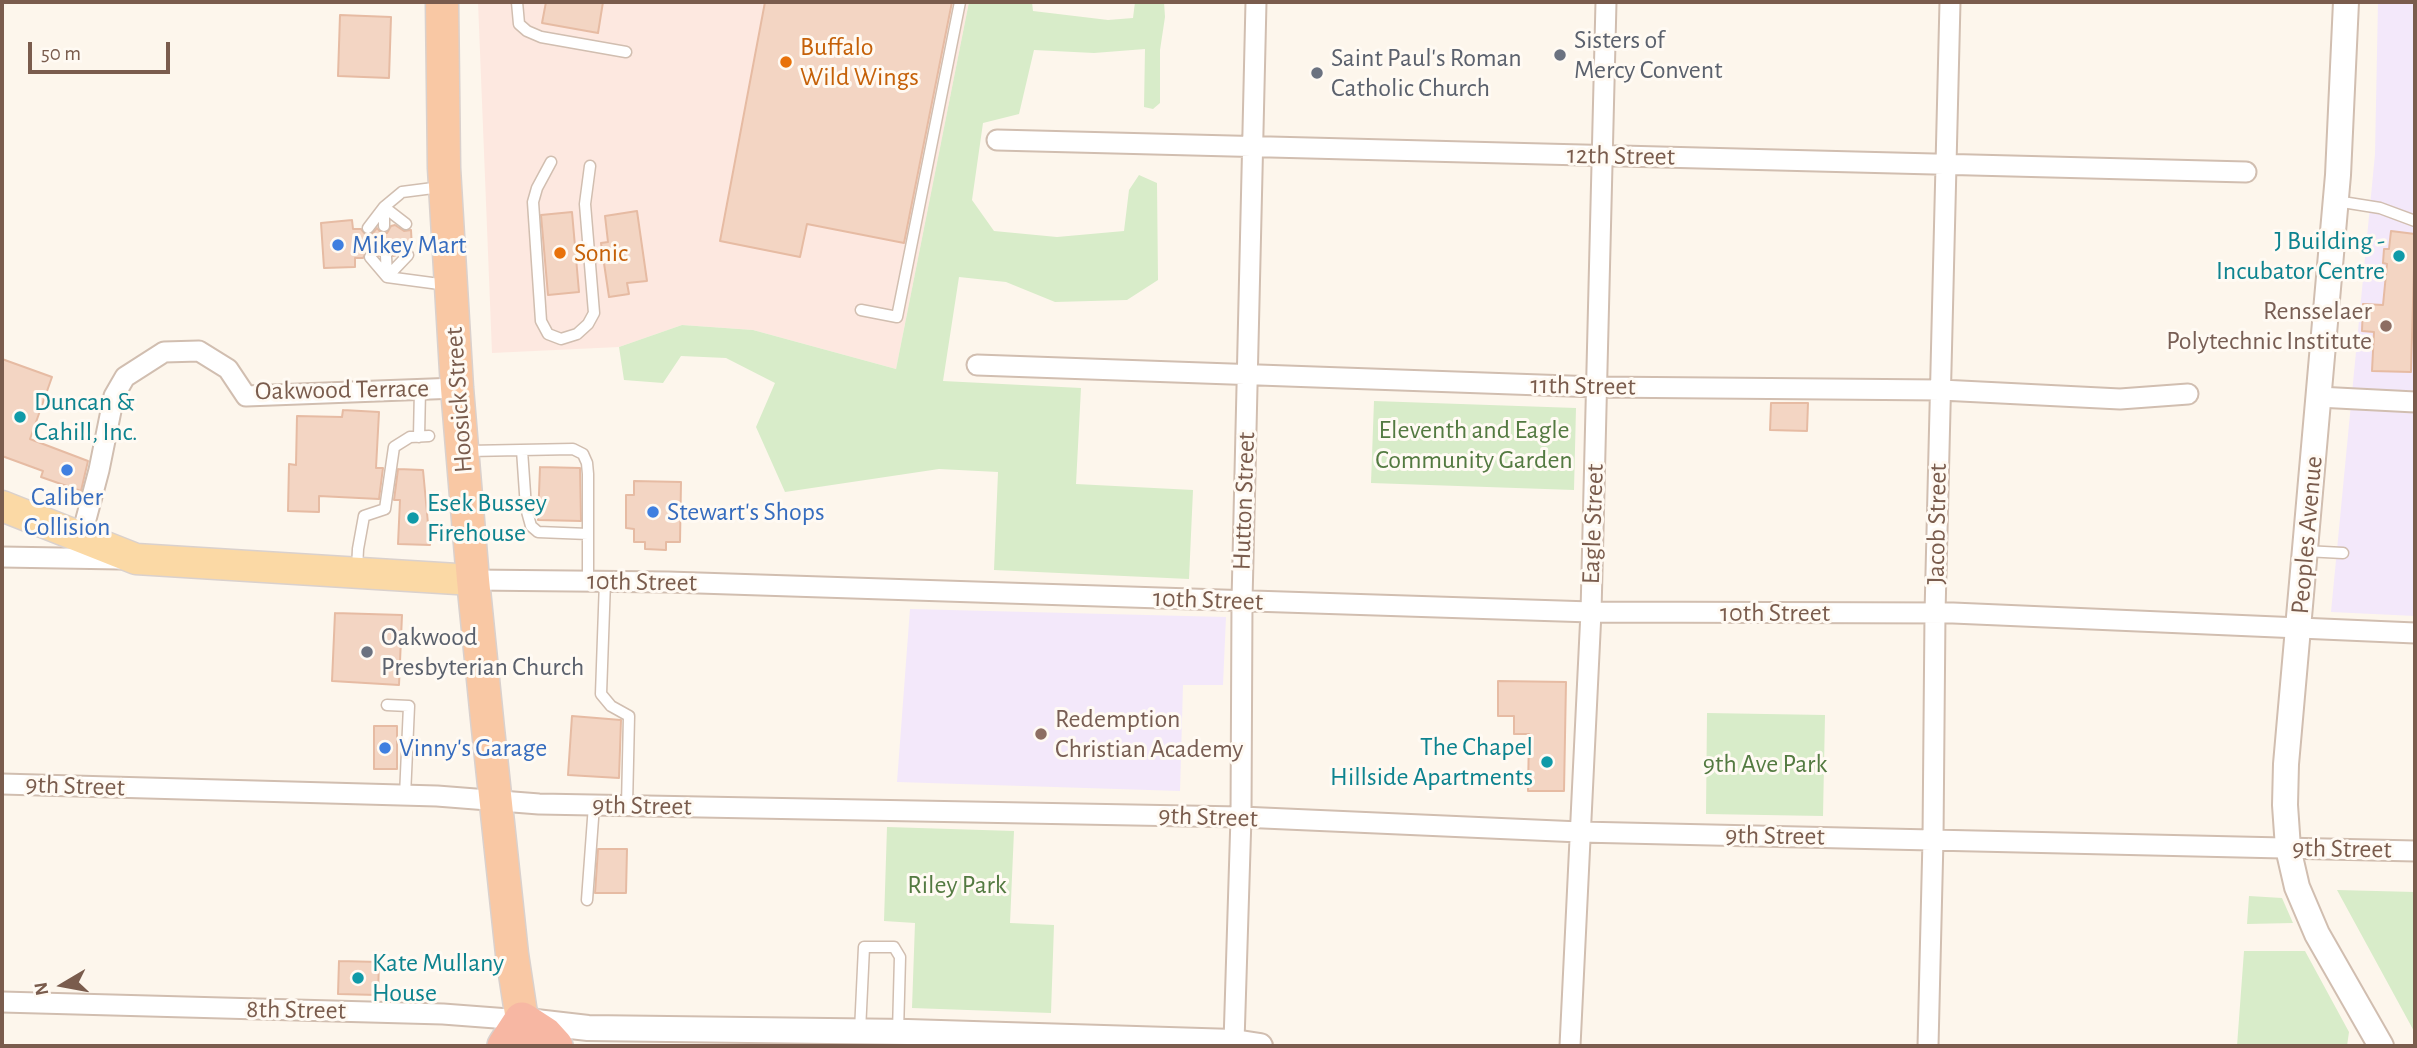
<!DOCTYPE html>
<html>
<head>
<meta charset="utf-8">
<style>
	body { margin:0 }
	#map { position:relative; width:2417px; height:1048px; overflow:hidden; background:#fdf6ec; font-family:"Alegreya Sans",sans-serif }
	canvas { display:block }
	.frame { position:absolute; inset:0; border:4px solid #7a5c4d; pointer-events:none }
	.north { position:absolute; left:28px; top:950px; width:70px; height:70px; -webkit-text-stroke:5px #fffaf3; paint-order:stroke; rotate:260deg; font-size:19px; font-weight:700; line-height:28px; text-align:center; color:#7a5c4d }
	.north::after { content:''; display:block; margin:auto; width:24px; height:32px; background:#7a5c4d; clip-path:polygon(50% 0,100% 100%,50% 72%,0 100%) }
	.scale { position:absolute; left:28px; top:42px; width:142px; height:32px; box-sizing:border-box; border:4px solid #7a5c4d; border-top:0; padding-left:9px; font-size:21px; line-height:24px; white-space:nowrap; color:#7a5c4d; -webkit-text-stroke:5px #fffaf3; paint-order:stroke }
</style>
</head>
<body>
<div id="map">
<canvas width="2417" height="1048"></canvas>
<div class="frame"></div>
<div class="north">N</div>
<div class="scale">50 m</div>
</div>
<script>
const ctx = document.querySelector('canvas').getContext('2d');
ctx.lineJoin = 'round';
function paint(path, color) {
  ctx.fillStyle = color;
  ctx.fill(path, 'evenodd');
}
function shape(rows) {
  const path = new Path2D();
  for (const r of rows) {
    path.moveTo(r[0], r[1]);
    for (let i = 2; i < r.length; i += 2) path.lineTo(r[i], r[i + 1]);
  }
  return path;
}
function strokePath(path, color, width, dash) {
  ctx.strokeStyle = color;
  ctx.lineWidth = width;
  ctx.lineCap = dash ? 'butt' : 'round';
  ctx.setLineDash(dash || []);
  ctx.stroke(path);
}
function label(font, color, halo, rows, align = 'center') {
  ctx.font = font + ' "Alegreya Sans",sans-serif';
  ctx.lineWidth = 6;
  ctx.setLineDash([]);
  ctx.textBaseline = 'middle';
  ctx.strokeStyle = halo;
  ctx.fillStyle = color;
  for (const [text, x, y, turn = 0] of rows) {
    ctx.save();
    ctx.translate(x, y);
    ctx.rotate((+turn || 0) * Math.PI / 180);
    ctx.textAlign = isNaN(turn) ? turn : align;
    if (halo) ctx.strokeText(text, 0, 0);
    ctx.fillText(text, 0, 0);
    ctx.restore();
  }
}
paint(shape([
	[478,2,969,2,896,369,753,330,682,325,619,347,492,353]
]), '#fde8e0');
paint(shape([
	[2378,2,2415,2,2415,616,2331,612,2375,154],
	[910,609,1226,617,1223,685,1183,685,1180,791,897,782]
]), '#f3e8fa');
paint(shape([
	[969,2,1032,2,1033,11,1108,20,1133,18,1135,2,1164,2,1165,17,1160,50,1160,103,1153,109,1144,107,1145,49,1094,53,1034,50,1019,114,983,123,972,200,994,231,1057,237,1124,231,1129,190,1139,175,1157,183,1158,280,1127,300,1055,302,1006,282,959,277,943,381,1081,388,1076,484,1193,490,1189,579,994,570,998,472,939,469,785,492,756,427,775,383,726,358,681,356,663,383,624,380,619,347,682,325,753,330,896,369],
	[1374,401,1576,408,1574,490,1371,483],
	[1707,713,1825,715,1823,816,1706,814],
	[887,827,1014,831,1010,923,1054,925,1051,1013,912,1008,915,923,884,921],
	[2337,890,2415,892,2415,1033],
	[2249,896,2282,898,2293,923,2247,924],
	[2244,951,2305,951,2349,1032,2347,1046,2237,1046]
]), '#d8ecc9');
const building = shape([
	[546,2,603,2,598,33,542,23,546,2],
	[765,2,952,2,904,243,807,224,800,257,720,241,765,2],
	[340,15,391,17,389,78,338,76,340,15],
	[637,211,647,281,627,283,629,294,609,297,601,243,608,242,605,216,637,211],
	[572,212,579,292,548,295,541,215,572,212],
	[352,220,353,229,361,229,366,235,371,235,377,228,381,233,387,233,391,226,395,225,404,231,411,230,412,249,405,248,397,255,393,256,389,249,381,250,379,256,373,250,368,250,363,258,355,258,355,267,324,268,321,223,352,220],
	[2391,231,2415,234,2411,372,2372,371,2374,332,2362,331,2363,304,2383,305,2387,264,2383,263,2384,249,2389,249,2391,231],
	[2,359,52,377,30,439,88,461,81,491,41,477,43,471,2,456,2,359],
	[1771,403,1808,403,1807,431,1770,430,1771,403],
	[343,410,379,412,376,468,383,468,379,499,319,496,319,512,288,511,289,464,296,465,297,416,342,417,343,410],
	[540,467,580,468,581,521,538,520,540,467],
	[398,469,423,470,430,545,398,544,400,500,394,500,398,469],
	[634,481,681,482,680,542,666,542,666,550,645,549,645,542,634,542,634,529,626,528,626,495,634,495,634,481],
	[335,613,402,615,399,685,332,681,335,613],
	[1498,681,1566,682,1564,791,1528,791,1529,734,1514,734,1514,716,1498,716,1498,681],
	[572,716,621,720,619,778,568,775,572,716],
	[374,726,397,726,397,769,374,769,374,726],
	[598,849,627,849,626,893,595,893,598,849],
	[339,961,379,962,378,995,338,994,339,961]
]);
paint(building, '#f3d5c3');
strokePath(building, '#e6bba3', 2);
const service = shape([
	[517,2,519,24,527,31,541,37,626,52],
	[551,162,537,188,533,202,541,321,548,334,561,339,577,334,588,324,594,313,585,204,590,166],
	[2336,201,2380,208,2415,221],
	[384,207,406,224],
	[384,207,384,226],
	[368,228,384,207,402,192,441,187],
	[386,256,387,277],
	[370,257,387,277,447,285],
	[387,277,408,255],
	[861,310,897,317,960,2],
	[419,437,420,389],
	[522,450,526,508,531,526,538,532,588,534],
	[468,451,573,449,583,454,587,463,588,474,588,581],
	[2305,551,2343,553],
	[357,569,358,549,364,516,385,509,394,447,410,437,429,436],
	[605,581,601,694,611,706,629,716,627,806],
	[387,705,409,706,405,796],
	[587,900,594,805],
	[860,1031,864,947,894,947,900,957,898,1032]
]);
const minor = shape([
	[997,140,2246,172],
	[977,365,1597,387,1941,390,2120,399,2188,394],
	[2318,397,2415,402],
	[81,538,99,470,114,396,125,377,164,352,199,351,228,369,246,396,457,388],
	[2,557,120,559],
	[473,580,668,582,1591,612,1953,613,2415,633],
	[2,784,437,796,539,804,1241,817,1580,832,2415,851],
	[2,1002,443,1014,522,1020],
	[1234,1042,1241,817,1242,601,1256,2],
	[1570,1046,1591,612,1606,2],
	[1928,1046,1933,839,1935,613,1950,2]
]);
const tertiary = shape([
	[2346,2,2338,175,2286,764,2285,805,2288,848,2297,887,2317,934,2381,1046],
	[527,1021,588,1028,908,1032,1234,1042,1260,1046]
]);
const primary = shape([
	[2,506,136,559,473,580]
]);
const trunk = shape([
	[442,2,444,168,457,388,473,580,488,729,512,954,522,1020]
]);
const motorway = shape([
	[505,1046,522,1020,545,1035,555,1046]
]);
strokePath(service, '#d1beb0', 13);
strokePath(minor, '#d1beb0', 23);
strokePath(tertiary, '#d1beb0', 28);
strokePath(primary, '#dad1cd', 33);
strokePath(trunk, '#dad1cd', 35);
strokePath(motorway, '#dad1cd', 38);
strokePath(service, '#fff', 10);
strokePath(minor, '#fff', 19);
strokePath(tertiary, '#fff', 24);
strokePath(primary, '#fbd9a5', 30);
strokePath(trunk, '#f9c8a4', 32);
strokePath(motorway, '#f7b7a3', 35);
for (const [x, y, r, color] of [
	[1560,55,7,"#6b7280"],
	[786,62,7,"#e8710a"],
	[1317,73,7,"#6b7280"],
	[338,245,7,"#3f7fe0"],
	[560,253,7,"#e8710a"],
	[2399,256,7,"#0f9aa8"],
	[2386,326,7,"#8d6e63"],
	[20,417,7,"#0f9aa8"],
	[67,470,7,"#3f7fe0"],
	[653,512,7,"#3f7fe0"],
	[413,518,7,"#0f9aa8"],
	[367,652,7,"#6b7280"],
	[1041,734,7,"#8d6e63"],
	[385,748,7,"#3f7fe0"],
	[1547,762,7,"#0f9aa8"],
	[358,978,7,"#0f9aa8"]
]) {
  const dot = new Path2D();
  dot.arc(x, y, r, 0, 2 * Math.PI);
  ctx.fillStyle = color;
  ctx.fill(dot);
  strokePath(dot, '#fffaf3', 2.5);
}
label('26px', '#5b616d', '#fffaf3', [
	["Sisters of",1574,40],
	["Mercy Convent",1574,70],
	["Saint Paul's Roman",1331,58],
	["Catholic Church",1331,88],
	["Oakwood",381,637],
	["Presbyterian Church",381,667]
], 'left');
label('26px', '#c56008', '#fffaf3', [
	["Buffalo",800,47],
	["Wild Wings",800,77],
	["Sonic",574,253]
], 'left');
label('26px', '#7a5c4d', '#fffaf3', [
	["12th Street",1621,156,1],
	["11th Street",1583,386,1],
	["Oakwood Terrace",342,390,-1],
	["Hoosick Street",459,400,-94],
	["Hutton Street",1244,501,-88],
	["Eagle Street",1593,524,-88],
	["Jacob Street",1937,524,-89],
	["Peoples Avenue",2307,535,-85],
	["10th Street",642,582,1],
	["10th Street",1208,600,2],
	["10th Street",1775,613],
	["9th Street",75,786,2],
	["9th Street",642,806,1],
	["9th Street",1208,817,2],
	["9th Street",1775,836,1],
	["9th Street",2342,849,1],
	["8th Street",296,1010,1]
]);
label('26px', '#0d838f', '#fffaf3', [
	["J Building -",2385,241,"right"],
	["Incubator Centre",2385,271,"right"],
	["Duncan &",34,402],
	["Cahill, Inc.",34,432],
	["Esek Bussey",427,503],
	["Firehouse",427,533],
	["The Chapel",1533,747,"right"],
	["Hillside Apartments",1533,777,"right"],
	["Kate Mullany",372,963],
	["House",372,993]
], 'left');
label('26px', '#366cbe', '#fffaf3', [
	["Mikey Mart",352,245],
	["Caliber",67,497,"center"],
	["Collision",67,527,"center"],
	["Stewart's Shops",667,512],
	["Vinny's Garage",399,748]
], 'left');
label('26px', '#785e54', '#fffaf3', [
	["Rensselaer",2372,311],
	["Polytechnic Institute",2372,341],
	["Redemption",1055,719,"left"],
	["Christian Academy",1055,749,"left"]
], 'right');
label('26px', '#537a41', '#fffaf3', [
	["Eleventh and Eagle",1474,430],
	["Community Garden",1474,460],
	["9th Ave Park",1765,764],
	["Riley Park",957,885]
]);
</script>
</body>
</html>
